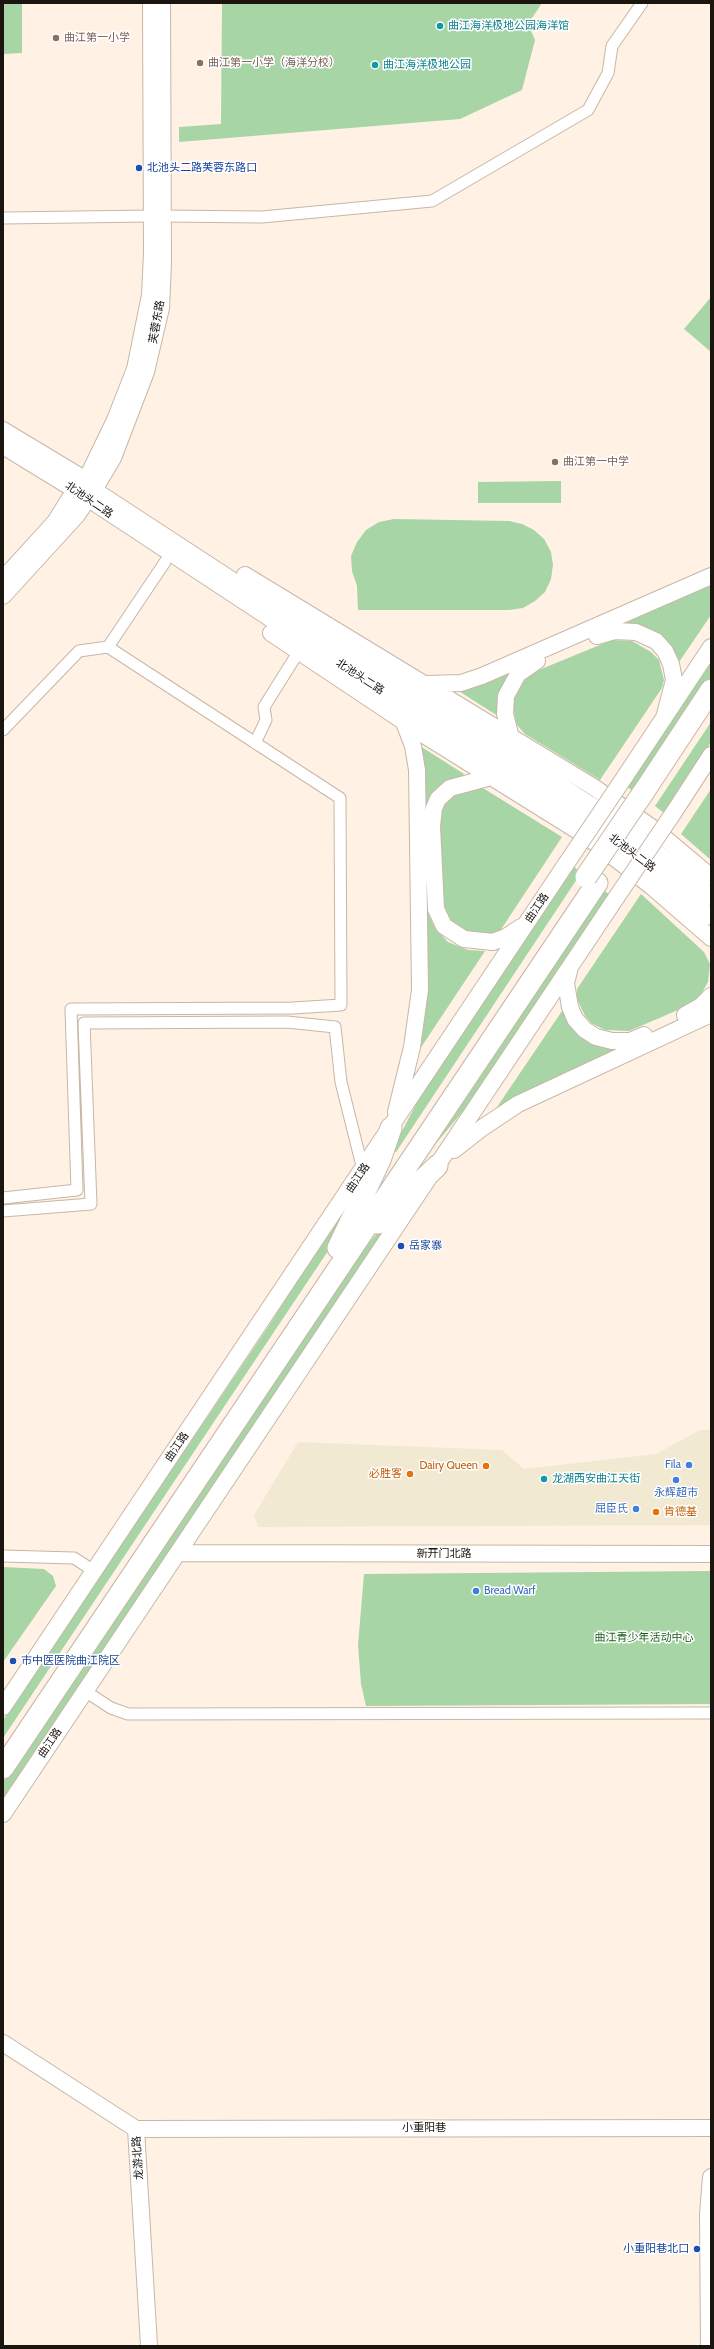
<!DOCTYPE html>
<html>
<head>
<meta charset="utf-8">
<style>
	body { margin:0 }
	#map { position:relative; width:714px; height:2349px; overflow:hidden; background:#fff1e4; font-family:Cabin,sans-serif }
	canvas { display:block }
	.frame { position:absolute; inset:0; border:4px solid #1b1510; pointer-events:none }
</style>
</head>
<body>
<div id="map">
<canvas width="714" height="2349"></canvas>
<div class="frame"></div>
</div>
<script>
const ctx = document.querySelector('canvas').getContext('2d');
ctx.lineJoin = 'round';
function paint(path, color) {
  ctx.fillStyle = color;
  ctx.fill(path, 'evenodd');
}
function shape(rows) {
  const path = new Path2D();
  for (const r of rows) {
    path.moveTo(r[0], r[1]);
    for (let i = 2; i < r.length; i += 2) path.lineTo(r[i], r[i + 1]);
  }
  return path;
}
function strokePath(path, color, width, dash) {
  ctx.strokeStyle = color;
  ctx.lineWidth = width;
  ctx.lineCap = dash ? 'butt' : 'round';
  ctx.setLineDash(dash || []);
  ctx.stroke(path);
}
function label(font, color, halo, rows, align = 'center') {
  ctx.font = font + ' Cabin,"Noto Sans SC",sans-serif';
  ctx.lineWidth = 3;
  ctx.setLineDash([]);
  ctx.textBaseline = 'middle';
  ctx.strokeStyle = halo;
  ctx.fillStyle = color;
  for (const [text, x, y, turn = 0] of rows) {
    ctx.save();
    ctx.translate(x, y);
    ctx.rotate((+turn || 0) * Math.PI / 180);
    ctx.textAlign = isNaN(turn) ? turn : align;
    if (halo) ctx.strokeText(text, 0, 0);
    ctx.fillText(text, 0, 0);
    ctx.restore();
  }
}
paint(shape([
	[700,1430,711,1430,711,1525,258,1527,254,1515,298,1442,502,1450,524,1469,656,1454]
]), '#f2e9d3');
paint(shape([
	[3,3,22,3,22,53,3,54],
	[222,3,542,3,528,24,535,40,522,90,460,119,179,142,179,127,221,124],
	[711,297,711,352,684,329],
	[561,481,561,503,478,503,478,482],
	[394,519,509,521,522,524,534,530,544,539,551,552,553,565,551,579,545,592,535,601,523,608,509,610,358,610,357,586,352,571,351,556,357,542,366,530,379,522],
	[711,581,711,615,677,665,673,657,611,626],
	[612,640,632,641,651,652,659,660,664,680,662,688,600,780,525,734,517,725,513,708,514,699,522,683,534,672],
	[711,660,711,681,636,793,627,787],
	[519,665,501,718,457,690],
	[711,722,711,742,664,813,655,806],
	[420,746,464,774,423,819],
	[478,785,562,837,496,937,454,931,444,918,435,830,441,807,453,795],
	[711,789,711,860,681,834],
	[573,866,581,873,396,1152,392,1150,420,1097],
	[600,888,609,894,474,1098,418,1165],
	[641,894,704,952,710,964,708,982,700,996,685,1007,629,1031,605,1030,591,1023,585,1016,577,999,577,989],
	[425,906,435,928,448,942,468,950,485,951,414,1058],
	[564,1008,623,1049,493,1113],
	[362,1179,336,1239,3,1738,3,1720,268,1327],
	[397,1210,400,1211,3,1804,3,1782,343,1273],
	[3,1567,44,1569,53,1576,56,1586,3,1662],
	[711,1571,711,1704,366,1706,361,1684,358,1645,364,1574]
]), '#a8d5a5');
const street = shape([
	[163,216,262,217,432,201,588,110,608,73,612,46,642,3],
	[3,218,151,216],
	[108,647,165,562],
	[3,730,79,651,108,647,340,798,341,1005,293,1008,71,1009,77,1190,3,1198],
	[255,743,266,720,264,707,299,651],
	[3,1211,91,1204,84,1023,287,1022,335,1027,341,1082,363,1170],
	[3,1556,74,1558,94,1571],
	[85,1691,111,1708,128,1714,711,1713]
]);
const secondary = shape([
	[3,430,86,480,94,490,316,635,492,742,627,828,711,897],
	[3,446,75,490,382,692,578,814,632,852,711,917],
	[245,575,595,788,654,829,711,877],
	[3,579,55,522,75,490,86,480,115,420,135,369,150,295,152,252,151,3],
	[3,596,77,515,94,490,113,458,146,372,161,308,163,264,162,3],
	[271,633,424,735,586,836,651,886,711,938],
	[597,636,615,631,636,632,656,641,665,651,671,664,674,680,664,718],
	[425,684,461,683,482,676,711,576],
	[512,742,505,714,506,696,518,674,537,661],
	[495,776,450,788,438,799,434,808,432,826,436,909,444,926,464,939,493,942,506,937,521,927],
	[624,778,711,647],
	[674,812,711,755],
	[569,971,566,983,570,1007,575,1019,585,1030,596,1037,612,1041,630,1041,644,1035],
	[685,1015,701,1006,711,996],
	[396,1112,412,1047,420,990,417,770,413,746,403,720],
	[454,1150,482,1128,518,1104,711,1014],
	[178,1553,711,1554],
	[3,1707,566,864],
	[3,1814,616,898],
	[3,2043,136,2129,149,2346],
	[136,2129,711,2128],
	[709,2346,708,2214,711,2177]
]);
const highway = shape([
	[645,790,711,690],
	[378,1223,437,1166],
	[338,1248,380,1160,391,1128],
	[3,1768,597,883]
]);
strokePath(street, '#c7b7a7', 13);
strokePath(secondary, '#c7b7a7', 18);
strokePath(highway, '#c7b7a7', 23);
strokePath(street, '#fff', 11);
strokePath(secondary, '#fff', 16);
strokePath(highway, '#fff', 21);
const secondaryBridge = shape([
	[566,864,624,778],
	[616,898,674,812]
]);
const highwayBridge = shape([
	[586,877,645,790]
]);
strokePath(secondaryBridge, '#c7b7a7', 18, []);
strokePath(highwayBridge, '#c7b7a7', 23, []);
strokePath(secondaryBridge, '#fff', 16);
strokePath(highwayBridge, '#fff', 21);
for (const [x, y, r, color] of [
	[440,26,4,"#0f9aa8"],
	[56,38,4,"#8d6e63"],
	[200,63,4,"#8d6e63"],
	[375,65,4,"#0f9aa8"],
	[139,168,4,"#1a4fb4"],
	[555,462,4,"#8d6e63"],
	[401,1246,4,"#1a4fb4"],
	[689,1465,4,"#3f7fe0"],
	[486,1466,4,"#e8710a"],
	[410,1474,4,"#e8710a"],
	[544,1479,4,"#0f9aa8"],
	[676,1480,4,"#3f7fe0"],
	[636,1509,4,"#3f7fe0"],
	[656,1512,4,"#e8710a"],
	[476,1591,4,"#3f7fe0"],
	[13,1661,4,"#1a4fb4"],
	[697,2249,4,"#1a4fb4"]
]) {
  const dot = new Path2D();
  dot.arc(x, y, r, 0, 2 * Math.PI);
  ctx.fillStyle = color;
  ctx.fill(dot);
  strokePath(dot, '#fff', 1.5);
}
label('11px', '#0d838f', '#fff', [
	["曲江海洋极地公园海洋馆",448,26],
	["曲江海洋极地公园",383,65],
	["龙湖西安曲江天街",552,1479]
], 'left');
label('11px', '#785e54', '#fff', [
	["曲江第一小学",64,38],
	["曲江第一小学（海洋分校）",208,63],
	["曲江第一中学",563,462]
], 'left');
label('11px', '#164399', '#fff', [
	["北池头二路芙蓉东路口",147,168],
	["岳家寨",409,1246],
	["市中医医院曲江院区",21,1661],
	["小重阳巷北口",689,2249,"right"]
], 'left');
label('11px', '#1b1510', '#fff', [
	["芙蓉东路",157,322,-80],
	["北池头二路",89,500,34],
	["北池头二路",360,677,33],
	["北池头二路",632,853,37],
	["曲江路",537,908,-56],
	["曲江路",358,1178,-56],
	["曲江路",177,1447,-56],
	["新开门北路",444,1554],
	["曲江路",50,1743,-56],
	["小重阳巷",424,2128],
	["龙游北路",138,2158,-94]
]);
label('11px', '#366cbe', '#fff', [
	["Fila",681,1465],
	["永辉超市",676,1493,"center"],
	["屈臣氏",628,1509],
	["Bread Warf",484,1591,"left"]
], 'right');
label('11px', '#c56008', '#fff', [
	["Dairy Queen",478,1466],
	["必胜客",402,1474],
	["肯德基",664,1512,"left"]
], 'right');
label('11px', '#195c19', '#fff', [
	["曲江青少年活动中心",644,1638]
]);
</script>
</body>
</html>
